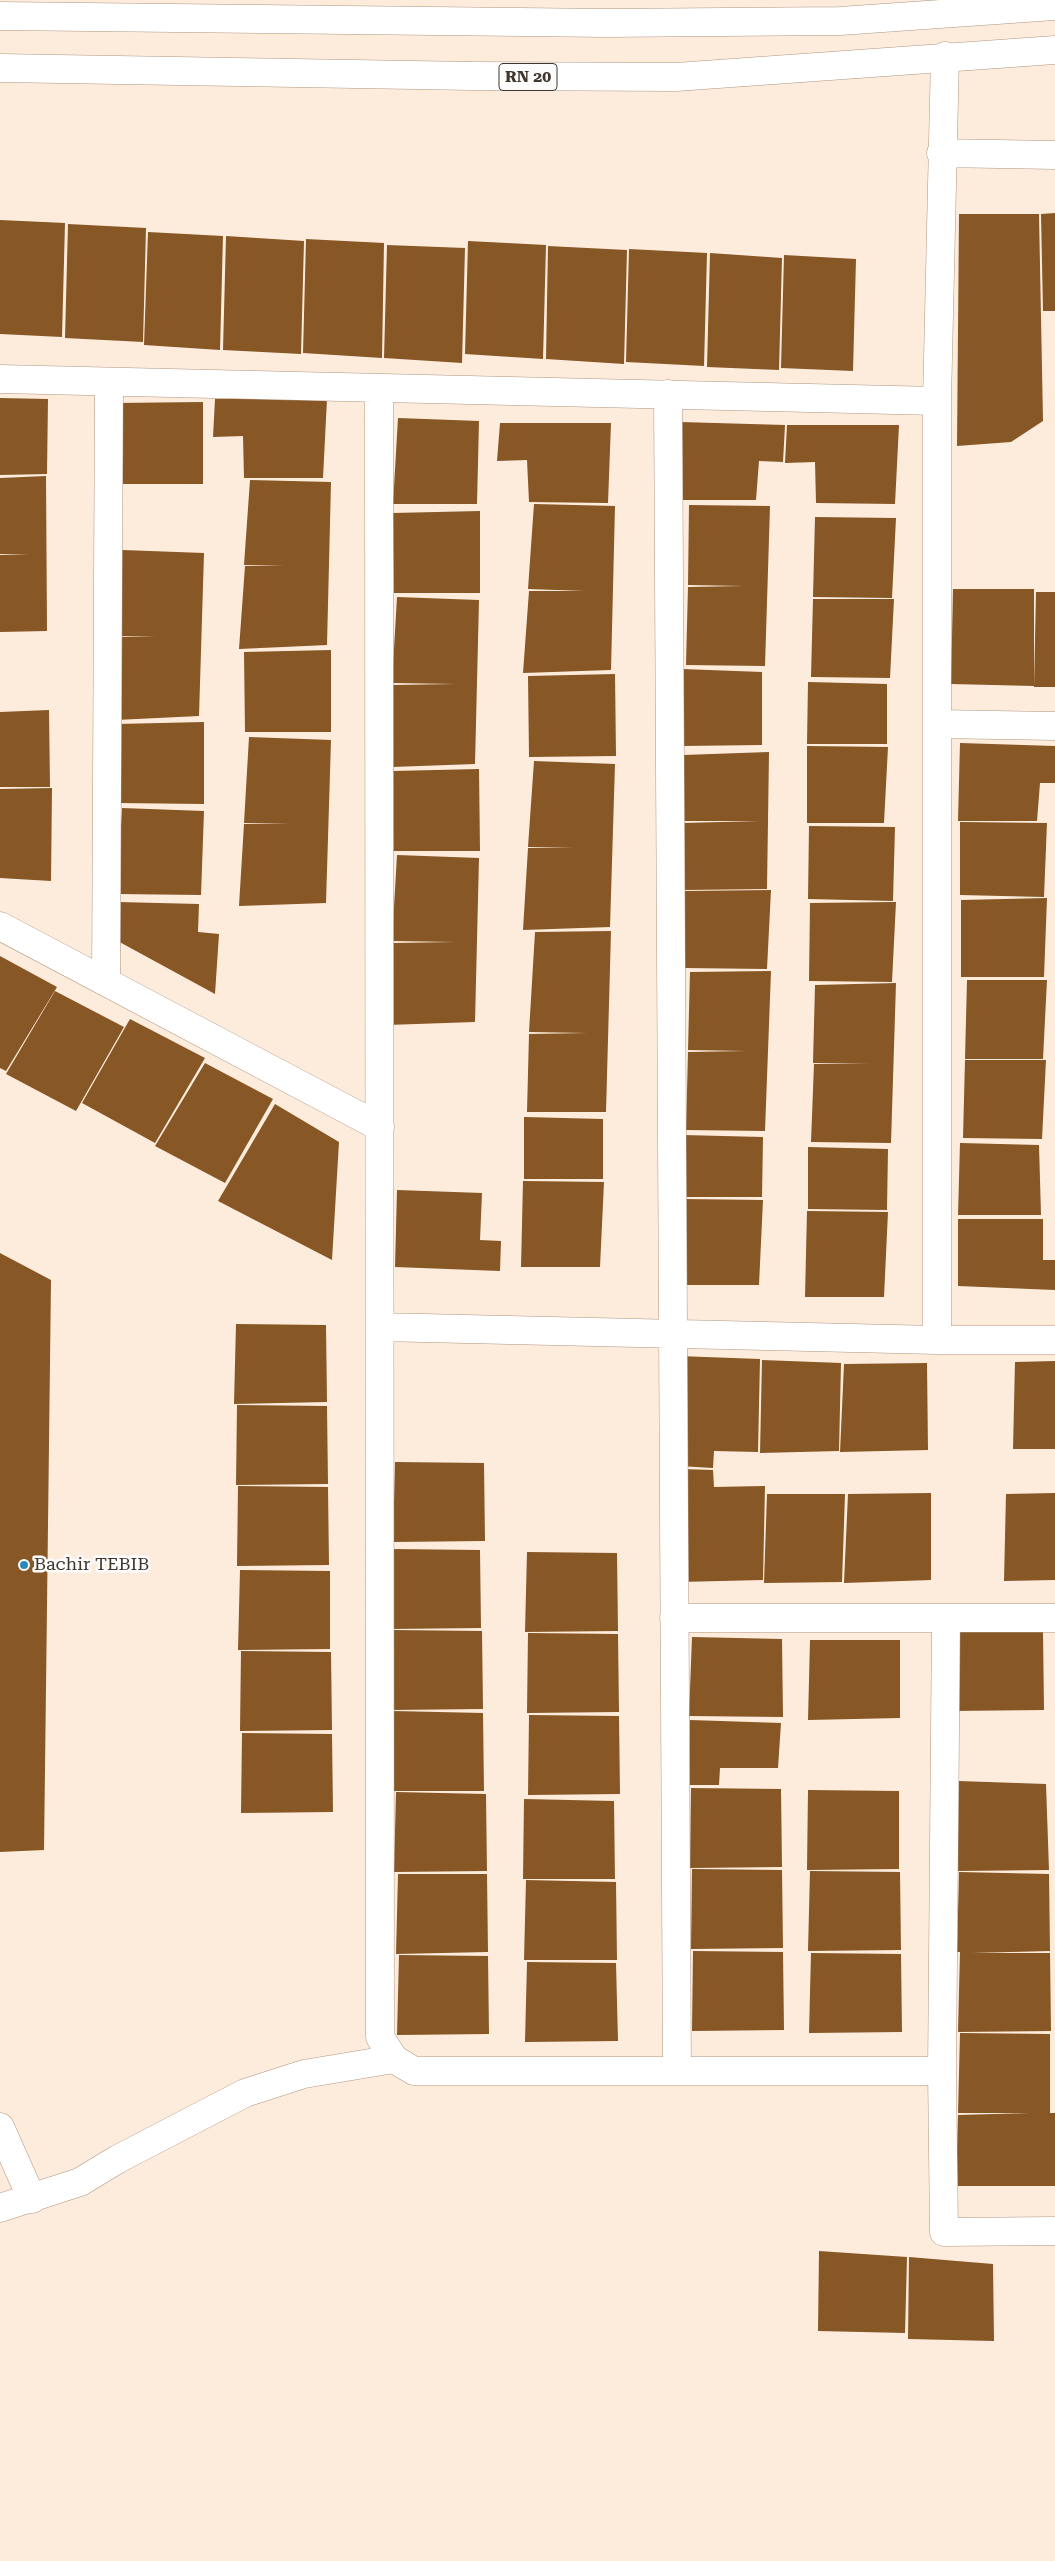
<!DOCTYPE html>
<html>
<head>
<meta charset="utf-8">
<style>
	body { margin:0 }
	canvas { display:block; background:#fdebdc }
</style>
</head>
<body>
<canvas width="1055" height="2561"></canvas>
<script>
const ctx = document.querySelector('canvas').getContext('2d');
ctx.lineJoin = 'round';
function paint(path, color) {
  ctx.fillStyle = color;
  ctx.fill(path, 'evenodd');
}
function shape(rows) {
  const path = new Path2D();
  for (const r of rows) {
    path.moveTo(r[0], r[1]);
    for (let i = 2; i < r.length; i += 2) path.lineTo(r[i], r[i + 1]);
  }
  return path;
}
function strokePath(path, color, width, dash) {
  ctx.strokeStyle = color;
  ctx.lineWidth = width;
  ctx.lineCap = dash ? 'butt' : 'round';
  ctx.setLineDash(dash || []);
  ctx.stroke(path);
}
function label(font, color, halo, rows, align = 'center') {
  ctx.font = font + ' "Roboto Serif",serif';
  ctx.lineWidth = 5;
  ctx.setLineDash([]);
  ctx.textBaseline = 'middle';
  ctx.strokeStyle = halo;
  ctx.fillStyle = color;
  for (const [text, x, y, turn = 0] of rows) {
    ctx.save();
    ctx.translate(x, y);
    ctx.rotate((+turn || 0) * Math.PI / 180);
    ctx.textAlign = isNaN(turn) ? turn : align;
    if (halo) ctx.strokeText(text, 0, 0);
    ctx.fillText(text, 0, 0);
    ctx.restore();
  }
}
paint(shape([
	[1055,213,1055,311,1043,311,1041,214],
	[959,214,1039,214,1043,421,1011,442,957,446],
	[0,220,65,223,62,337,0,334],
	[68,224,146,228,143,342,65,338],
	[148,232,223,236,220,350,144,345],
	[226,236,304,241,301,354,223,350],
	[306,239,384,243,382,358,303,353],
	[468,241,546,245,543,359,465,354],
	[387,245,465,248,462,363,384,358],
	[548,246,627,250,624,364,546,359],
	[629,249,707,253,704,366,626,362],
	[710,253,782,258,779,370,707,367],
	[784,255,856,259,853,371,781,368],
	[0,398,48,399,47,474,0,475],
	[215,399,327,399,323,478,244,478,243,436,213,437],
	[203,402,203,484,117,484,116,403],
	[398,418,479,421,477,504,393,504],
	[680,422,785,425,783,462,759,461,756,500,678,500],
	[500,423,611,423,608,503,529,502,527,460,497,461],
	[787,425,899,425,895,504,816,503,815,462,785,463],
	[46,476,47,631,0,632,0,555,29,554,0,554,0,478],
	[250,480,331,482,327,645,239,649,245,566,284,566,244,565],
	[534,504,615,506,611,670,523,673,529,591,585,591,528,589],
	[689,505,770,506,765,666,686,665,688,587,744,586,688,585],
	[480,511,480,593,394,593,393,513],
	[815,517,896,518,892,598,813,597],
	[122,550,204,553,199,716,116,720,118,637,156,637,117,636],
	[953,589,1034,589,1034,686,951,684],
	[1036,592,1055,592,1055,687,1034,687],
	[397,597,479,600,475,764,392,767,393,685,456,684,392,683],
	[813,599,894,599,890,678,811,677],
	[331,650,331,732,245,732,244,652],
	[682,669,762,672,762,745,682,746],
	[615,674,616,756,529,757,528,676],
	[808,682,887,684,887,744,807,744],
	[49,710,50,787,0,787,0,712],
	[204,722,204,804,118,803,117,724],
	[249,737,331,740,326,903,239,906,244,824,290,824,244,823],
	[960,743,1055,746,1055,783,1040,783,1037,821,958,821],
	[807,746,888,747,884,823,807,823],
	[769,752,767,889,684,890,683,823,760,821,683,821,683,755],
	[534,761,615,764,610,927,523,930,528,848,574,848,528,847],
	[479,769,480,851,393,851,393,771],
	[52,788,51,881,0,878,0,789],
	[122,808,204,811,201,895,117,894],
	[960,822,1047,823,1044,897,960,895],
	[809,826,895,827,893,901,808,899],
	[397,855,479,858,475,1022,387,1025,393,943,456,942,392,941],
	[771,890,767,969,684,968,685,891],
	[1047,898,1044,977,961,977,961,900],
	[118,902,199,904,198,932,219,934,215,994,114,939],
	[894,902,896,902,892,982,809,981,810,903],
	[611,931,606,1112,527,1112,529,1034,587,1033,529,1032,535,932],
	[0,956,57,987,6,1071,0,1068],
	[771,971,765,1131,686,1130,688,1052,746,1051,688,1050,690,972],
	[967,980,1047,980,1043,1059,965,1059],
	[896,983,891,1143,811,1142,814,1064,869,1064,813,1063,815,985],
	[55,991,124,1027,76,1111,6,1074],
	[130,1019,205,1058,155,1143,82,1103],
	[965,1060,1046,1060,1042,1139,963,1138],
	[205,1063,273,1099,225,1183,155,1146],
	[275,1104,339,1142,332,1260,218,1201],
	[524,1117,603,1119,603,1179,524,1179],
	[683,1135,763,1137,762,1197,683,1197],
	[960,1143,1039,1145,1041,1215,958,1215],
	[808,1147,888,1149,887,1210,808,1209],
	[523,1181,604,1182,600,1267,521,1267],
	[397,1190,482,1193,480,1240,501,1241,500,1271,395,1267],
	[682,1199,763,1200,759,1285,680,1285],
	[807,1211,888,1212,884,1297,805,1297],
	[958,1219,1043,1219,1043,1260,1055,1260,1055,1290,958,1286],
	[0,1253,51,1280,44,1850,0,1852],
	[236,1324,326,1325,327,1402,234,1404],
	[678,1356,760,1359,758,1452,714,1451,713,1468,679,1466],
	[762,1360,841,1363,839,1451,760,1453],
	[1055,1361,1055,1449,1013,1449,1015,1362],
	[927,1363,928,1450,840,1452,844,1364],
	[237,1405,327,1406,328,1484,236,1485],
	[395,1462,484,1463,485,1541,393,1542],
	[681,1469,713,1470,714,1487,765,1486,763,1580,679,1582],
	[238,1486,328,1487,329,1565,237,1566],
	[931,1493,931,1580,844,1583,848,1494],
	[1055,1493,1055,1580,1004,1581,1006,1494],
	[767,1494,845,1494,842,1582,764,1583],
	[391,1549,480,1550,481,1628,389,1629],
	[527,1552,617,1553,618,1631,525,1632],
	[240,1570,330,1571,330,1649,238,1650],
	[392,1630,482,1631,483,1709,390,1710],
	[953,1631,1043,1632,1044,1710,951,1711],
	[528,1633,618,1634,619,1712,527,1713],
	[692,1637,782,1639,783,1717,689,1716],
	[810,1640,900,1640,900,1718,808,1720],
	[241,1651,331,1652,332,1730,240,1731],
	[393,1711,483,1713,484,1791,391,1791],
	[529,1715,619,1716,620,1794,528,1795],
	[690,1720,781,1723,778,1768,720,1768,719,1785,689,1785],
	[242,1733,332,1734,333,1812,241,1813],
	[958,1781,1046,1784,1049,1870,957,1871],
	[691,1788,781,1789,782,1867,690,1868],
	[808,1790,899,1791,899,1869,807,1870],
	[396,1792,486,1794,487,1871,394,1872],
	[524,1799,614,1801,615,1879,523,1879],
	[692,1869,782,1870,783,1948,691,1949],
	[810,1871,900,1872,901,1950,808,1951],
	[959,1872,1049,1874,1050,1951,972,1953,1050,1953,1051,2031,958,2032,960,1952,957,1952],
	[398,1874,487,1874,488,1952,396,1954],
	[526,1880,616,1882,617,1960,524,1960],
	[693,1951,783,1952,784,2030,692,2031],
	[811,1953,901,1954,902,2032,809,2033],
	[399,1955,488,1956,489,2034,397,2035],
	[527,1962,616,1963,618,2041,525,2042],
	[960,2033,1050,2034,1050,2113,1055,2113,1055,2186,956,2186,958,2115,1030,2113,958,2113],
	[819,2251,907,2257,905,2333,818,2331],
	[909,2257,993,2264,994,2341,908,2339]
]), '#875726');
const minor = shape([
	[941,153,1055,155],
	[0,379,937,401],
	[379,388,380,2037,394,2059,414,2071,942,2071],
	[668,394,677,2071],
	[937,724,1055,726],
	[0,926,380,1127],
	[106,982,109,382],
	[380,1327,937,1340,1055,1340],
	[937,1340,937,401,945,56],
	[674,1618,1055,1618],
	[946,1618,942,2071,944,2232,1055,2231],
	[0,2127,32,2199],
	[0,2208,80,2182,118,2159,245,2093,304,2074,394,2059]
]);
const highway = shape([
	[0,16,607,23,840,21,1055,6],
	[0,68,472,76,676,77,1055,50]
]);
strokePath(minor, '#b1967f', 29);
strokePath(highway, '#b1967f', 29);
strokePath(minor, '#fff', 28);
strokePath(highway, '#fff', 28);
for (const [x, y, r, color] of [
	[24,1565,5,"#2b89b5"]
]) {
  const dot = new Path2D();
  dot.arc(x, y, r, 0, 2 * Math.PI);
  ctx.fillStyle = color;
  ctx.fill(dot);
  strokePath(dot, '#fcfcfc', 2);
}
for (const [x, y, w] of [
	[528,77,58]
]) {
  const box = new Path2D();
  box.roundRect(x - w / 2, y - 13.5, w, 27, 4);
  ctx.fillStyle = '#fcfcfc';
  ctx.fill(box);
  strokePath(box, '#41362c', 1);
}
label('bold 16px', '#41362c', null, [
	["RN 20",528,77]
]);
label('18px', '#41362c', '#fcfcfc', [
	["Bachir TEBIB",34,1565]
], 'left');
</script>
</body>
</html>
